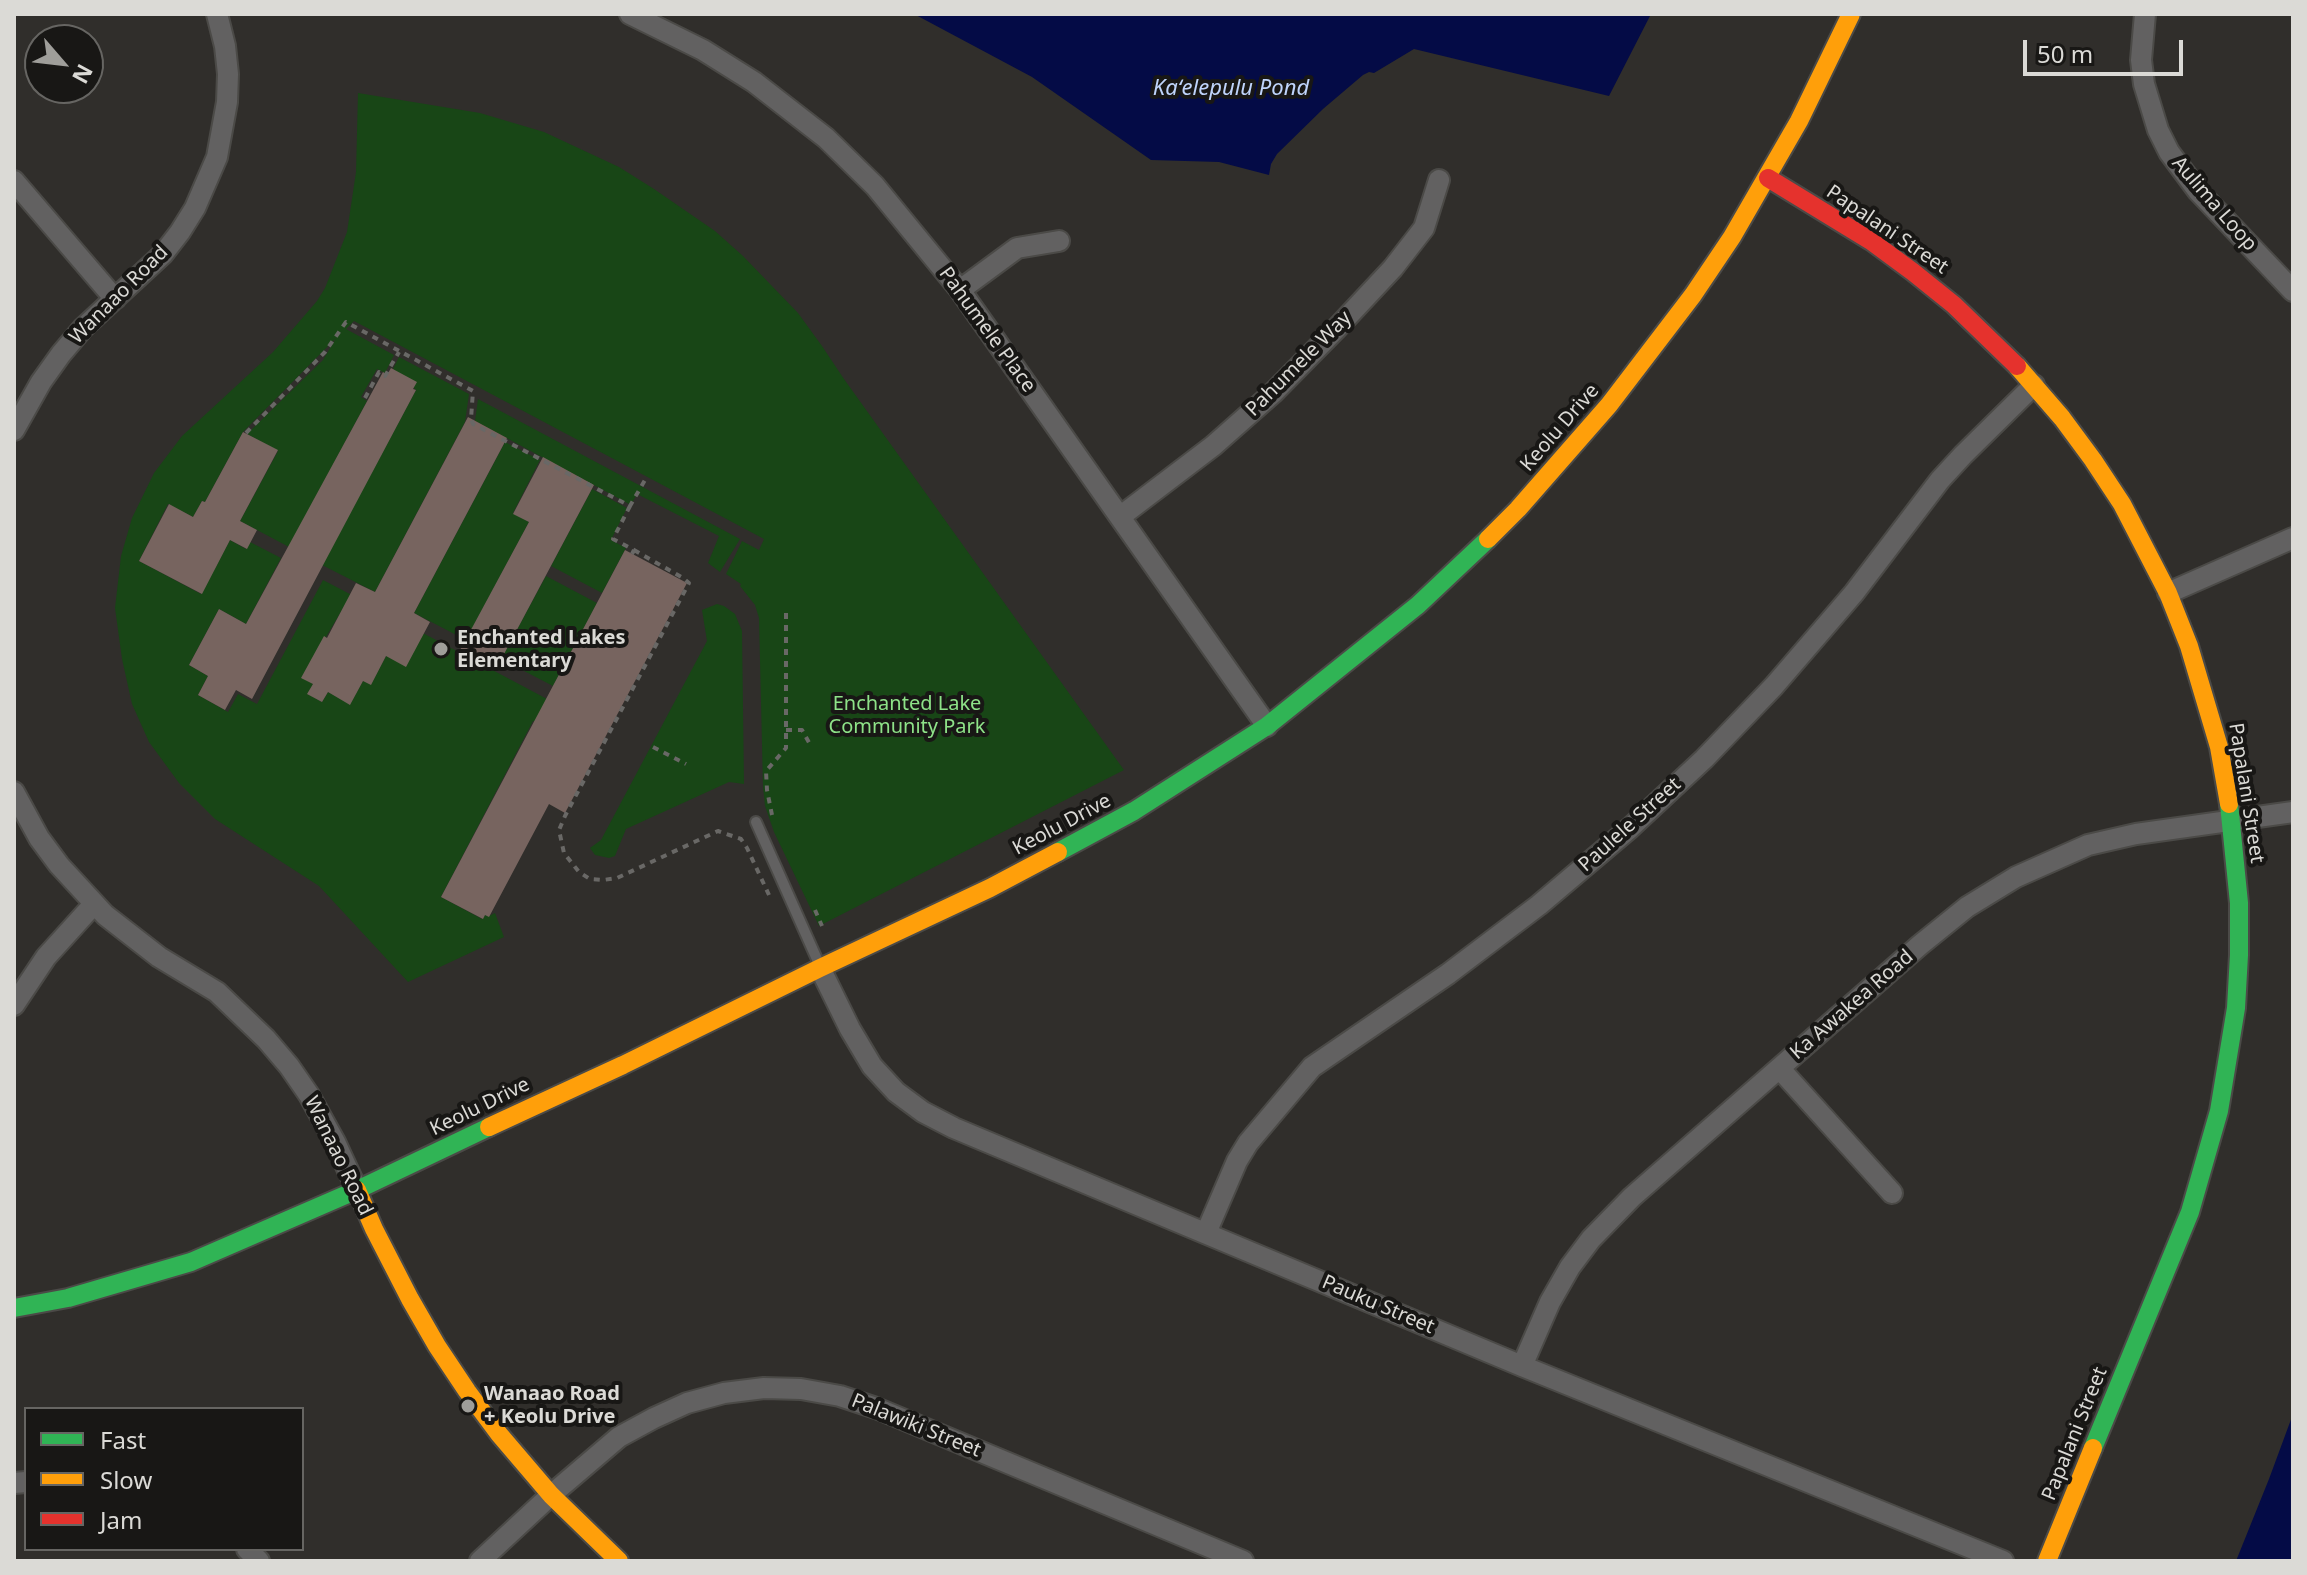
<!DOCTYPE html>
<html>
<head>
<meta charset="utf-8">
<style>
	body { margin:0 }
	#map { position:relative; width:2307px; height:1575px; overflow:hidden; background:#302e2b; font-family:"Noto Sans",sans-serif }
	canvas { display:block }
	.frame { position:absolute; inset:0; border:16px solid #dbdad6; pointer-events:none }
	.legend { position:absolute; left:24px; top:1407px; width:280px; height:144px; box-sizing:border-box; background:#181715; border:2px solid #666562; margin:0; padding:10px 14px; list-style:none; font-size:24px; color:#dbdad6 }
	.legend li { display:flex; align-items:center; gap:16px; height:40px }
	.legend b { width:40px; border:2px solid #666562 }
	.north { position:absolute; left:24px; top:24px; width:80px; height:80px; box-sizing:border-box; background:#181715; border:2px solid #666562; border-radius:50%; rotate:118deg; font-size:22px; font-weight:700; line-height:32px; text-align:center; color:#dbdad6 }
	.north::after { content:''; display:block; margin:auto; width:28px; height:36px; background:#9f9e9a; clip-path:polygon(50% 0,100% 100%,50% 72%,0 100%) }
	.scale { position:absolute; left:2023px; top:40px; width:160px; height:36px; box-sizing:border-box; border:4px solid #dbdad6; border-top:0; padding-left:10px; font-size:24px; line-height:28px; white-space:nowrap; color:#dbdad6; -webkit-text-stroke:6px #181715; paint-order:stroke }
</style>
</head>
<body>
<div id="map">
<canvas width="2307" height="1575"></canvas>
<div class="frame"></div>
<ul class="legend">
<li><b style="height:10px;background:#30b455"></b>Fast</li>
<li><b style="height:10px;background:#ff9f0a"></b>Slow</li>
<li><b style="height:10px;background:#e5322d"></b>Jam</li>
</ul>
<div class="north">N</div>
<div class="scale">50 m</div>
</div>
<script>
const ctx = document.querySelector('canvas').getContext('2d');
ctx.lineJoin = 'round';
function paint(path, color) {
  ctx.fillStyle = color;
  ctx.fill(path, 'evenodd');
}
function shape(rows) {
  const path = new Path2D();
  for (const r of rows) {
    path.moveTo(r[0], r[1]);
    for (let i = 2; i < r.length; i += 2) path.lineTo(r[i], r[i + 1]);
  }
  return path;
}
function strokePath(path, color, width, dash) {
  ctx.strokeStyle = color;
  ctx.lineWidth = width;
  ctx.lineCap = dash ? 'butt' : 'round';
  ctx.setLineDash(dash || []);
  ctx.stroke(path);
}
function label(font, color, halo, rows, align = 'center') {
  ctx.font = font + ' "Noto Sans",sans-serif';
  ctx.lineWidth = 8;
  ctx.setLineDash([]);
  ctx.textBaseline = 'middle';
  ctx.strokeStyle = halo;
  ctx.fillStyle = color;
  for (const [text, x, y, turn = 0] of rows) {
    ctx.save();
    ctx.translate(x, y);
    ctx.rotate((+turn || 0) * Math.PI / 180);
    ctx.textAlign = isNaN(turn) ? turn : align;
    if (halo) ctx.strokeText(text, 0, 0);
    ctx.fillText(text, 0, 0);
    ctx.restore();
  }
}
paint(shape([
	[358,93,480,113,544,132,619,167,654,189,715,231,743,256,798,313,822,346,844,379,1124,770,819,926,774,832,765,806,763,787,759,618,755,605,740,586,741,584,726,574,742,541,759,550,764,539,354,321,346,329,394,355,385,373,377,369,361,397,367,401,289,547,240,521,278,451,247,434,323,360,336,338,243,432,205,502,202,501,193,517,168,504,139,561,201,594,230,540,246,549,250,542,281,558,246,624,219,609,189,665,208,676,198,695,228,712,238,694,257,704,323,580,394,617,342,610,302,677,313,684,308,694,322,702,328,692,350,704,363,681,371,684,404,623,596,725,584,748,533,721,441,897,482,919,485,915,489,916,495,913,504,937,408,982,319,886,215,819,179,783,149,742,132,704,122,659,115,608,121,556,132,518,154,473,182,436,273,352,317,301,325,288,347,232,356,172],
	[399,357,469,394,465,422,375,592,322,565,416,390,393,369],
	[478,399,740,539,720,572,708,563,719,536,637,494,632,503,629,504,475,421],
	[505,442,540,460,513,513,529,522,466,640,414,613],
	[592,489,627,508,611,540,626,548,602,593,551,566],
	[546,576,597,603,553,686,501,659],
	[717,604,724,606,735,614,742,631,744,784,729,782,626,829,615,856,609,858,595,855,590,848,601,840,707,641,702,610]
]), '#184616');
paint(shape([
	[914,14,1651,14,1609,96,1414,49,1374,73,1369,72,1363,75,1323,109,1277,154,1271,164,1269,175,1219,162,1151,160,1032,77],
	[2293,1414,2293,1561,2236,1561,2269,1479]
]), '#040b46');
paint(shape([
	[391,368,417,382,413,389,416,390,252,699,236,690,225,710,198,695,208,676,189,665,219,609,246,624,383,372,387,375],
	[468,417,507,438,414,613,430,622,406,667,386,656,371,685,363,681,350,705,328,692,322,702,307,694,313,684,301,678,324,636,327,638,356,583,375,592],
	[243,432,278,450,240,521,257,530,247,549,230,540,202,594,139,561,169,504,193,517,202,501,205,502],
	[543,457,594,485,495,671,459,652,529,522,513,514],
	[625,550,687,583,565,813,549,804,489,917,485,915,483,919,441,897]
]), '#77645f');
const lane = shape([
	[756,822,820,966]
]);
const street = shape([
	[630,14,703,50,754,82,826,138,875,186,960,290,1267,726],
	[2145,14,2141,60,2144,84,2158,130,2169,152,2198,191,2293,291],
	[14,181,115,299],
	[960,290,1017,248,1059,241],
	[14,430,41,382,61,354,83,328,163,254,180,232,195,208,217,157,227,102,228,74,225,46,217,14],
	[1121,516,1213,446,1273,393,1337,328,1393,268,1424,228,1439,180],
	[2168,593,2293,538],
	[14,792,39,838,59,865,105,915,159,957,217,992,266,1039,289,1066,309,1095,335,1142,357,1190],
	[820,968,850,1029,872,1066,896,1092,923,1112,954,1128,1522,1366,2003,1561],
	[14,1005,46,957,94,904],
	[1780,1069,1892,1193],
	[1206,1233,1237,1161,1248,1143,1312,1067,1448,974,1539,905,1630,828,1704,759,1774,686,1854,593,1940,480,1963,455,2034,385],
	[1522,1366,1550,1302,1570,1267,1591,1239,1632,1197,1920,945,1967,907,2016,877,2088,845,2136,834,2293,812],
	[14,1483,26,1482],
	[247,1549,259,1561],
	[480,1561,551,1495,619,1437,654,1418,687,1403,724,1393,764,1388,801,1389,840,1396,876,1408,1243,1561]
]);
const fast = shape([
	[1058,852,1134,811,1267,726,1418,605,1488,539],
	[14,1308,68,1298,191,1262,357,1190,489,1127],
	[2093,1448,2190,1212,2219,1111,2236,1008,2239,955,2239,903,2229,804]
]);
const slow = shape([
	[2017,366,2062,418,2093,460,2122,504,2168,593,2189,646,2219,747,2229,804],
	[1488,539,1518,509,1609,405,1693,295,1732,237,1799,121,1851,14],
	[489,1127,623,1065,820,968,990,888,1058,852],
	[357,1190,374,1229,410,1299,437,1346,467,1391,499,1434,551,1495,619,1561],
	[2047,1561,2093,1448]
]);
const jam = shape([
	[1768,178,1871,241,1913,272,1954,305,2017,366]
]);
strokePath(lane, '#4b4a47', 14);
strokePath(street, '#4b4a47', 24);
strokePath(fast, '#4b4a47', 22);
strokePath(slow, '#4b4a47', 22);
strokePath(jam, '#4b4a47', 22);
strokePath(shape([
	[365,398,379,372,385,376,399,352],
	[246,433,325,352,346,322,473,391,471,419,473,424,630,506,645,480],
	[630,506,613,539,634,550,632,554],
	[634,550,683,578,689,583,565,816,559,830,564,853,579,872,590,879,603,880,617,878,718,831,741,839,747,848,769,895],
	[786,730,802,730,811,746],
	[653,747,686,764],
	[772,815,767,790,766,771,786,748,786,609],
	[815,910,822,926]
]), '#696866', 4, [6, 6]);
strokePath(lane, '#626161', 10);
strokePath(street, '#626161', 20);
strokePath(fast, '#30b455', 18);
strokePath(slow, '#ff9f0a', 18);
strokePath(jam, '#e5322d', 18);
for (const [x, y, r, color] of [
	[441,649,8,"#9f9e9a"],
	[468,1406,8,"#9f9e9a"]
]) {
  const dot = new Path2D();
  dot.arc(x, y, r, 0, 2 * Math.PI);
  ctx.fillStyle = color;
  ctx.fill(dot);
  strokePath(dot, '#181715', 3);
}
label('20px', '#dbdad6', '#181715', [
	["Aulima Loop",2214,204,49],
	["Papalani Street",1887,230,34],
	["Wanaao Road",119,295,-45],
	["Pahumele Place",987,330,54],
	["Pahumele Way",1299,364,-45],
	["Keolu Drive",1560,428,-49],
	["Papalani Street",2246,793,81],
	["Keolu Drive",1062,825,-28],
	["Paulele Street",1630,825,-42],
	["Ka Awakea Road",1852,1005,-41],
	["Keolu Drive",480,1107,-26],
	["Wanaao Road",338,1156,64],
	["Pauku Street",1378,1305,23],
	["Palawiki Street",916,1426,22],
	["Papalani Street",2075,1434,-68]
]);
label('bold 20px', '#dbdad6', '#181715', [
	["Enchanted Lakes",457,638],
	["Elementary",457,661],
	["Wanaao Road",484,1394],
	["+ Keolu Drive",484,1417]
], 'left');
label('20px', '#8ee288', '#181715', [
	["Enchanted Lake",907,704],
	["Community Park",907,727]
]);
label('italic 22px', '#bfd4fb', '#181715', [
	["Kaʻelepulu Pond",1231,89]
]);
</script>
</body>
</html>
